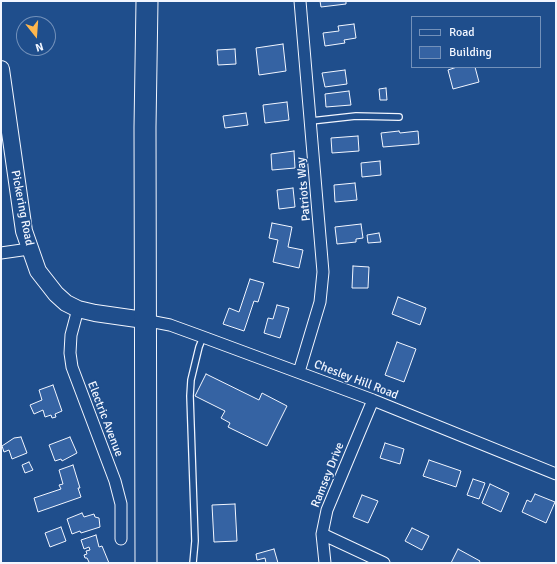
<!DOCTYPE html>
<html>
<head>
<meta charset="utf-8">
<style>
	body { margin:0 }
	#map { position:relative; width:557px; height:564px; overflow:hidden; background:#1f4e8c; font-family:Signika,sans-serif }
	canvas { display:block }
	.frame { position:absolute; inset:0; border:2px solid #f2f6ff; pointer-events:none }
	.legend { position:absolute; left:411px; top:16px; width:130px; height:52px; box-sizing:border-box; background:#1f4e8c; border:1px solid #7391ba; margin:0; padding:5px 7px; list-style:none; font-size:12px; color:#f2f6ff }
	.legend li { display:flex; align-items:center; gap:8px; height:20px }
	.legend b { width:20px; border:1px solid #7391ba }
	.north { position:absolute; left:16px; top:16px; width:40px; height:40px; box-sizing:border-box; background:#1f4e8c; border:1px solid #7391ba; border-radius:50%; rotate:163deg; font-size:11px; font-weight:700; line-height:16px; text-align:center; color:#f2f6ff }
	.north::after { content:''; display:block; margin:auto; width:14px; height:18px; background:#ffb74d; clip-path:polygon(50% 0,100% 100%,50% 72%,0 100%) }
</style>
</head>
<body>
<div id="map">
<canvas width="557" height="564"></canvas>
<div class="frame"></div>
<ul class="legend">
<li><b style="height:5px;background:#1f4e8c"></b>Road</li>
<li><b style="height:11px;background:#3563a3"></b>Building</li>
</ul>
<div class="north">N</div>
</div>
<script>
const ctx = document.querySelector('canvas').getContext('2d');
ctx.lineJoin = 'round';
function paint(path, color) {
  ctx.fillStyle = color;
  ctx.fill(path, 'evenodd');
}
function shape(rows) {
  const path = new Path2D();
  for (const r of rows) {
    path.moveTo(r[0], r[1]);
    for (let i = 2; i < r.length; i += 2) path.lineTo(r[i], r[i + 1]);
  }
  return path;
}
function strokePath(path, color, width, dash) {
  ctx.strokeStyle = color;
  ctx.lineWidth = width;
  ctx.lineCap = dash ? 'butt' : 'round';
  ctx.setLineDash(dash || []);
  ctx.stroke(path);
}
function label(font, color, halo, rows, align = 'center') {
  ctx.font = font + ' Signika,sans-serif';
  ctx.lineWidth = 3;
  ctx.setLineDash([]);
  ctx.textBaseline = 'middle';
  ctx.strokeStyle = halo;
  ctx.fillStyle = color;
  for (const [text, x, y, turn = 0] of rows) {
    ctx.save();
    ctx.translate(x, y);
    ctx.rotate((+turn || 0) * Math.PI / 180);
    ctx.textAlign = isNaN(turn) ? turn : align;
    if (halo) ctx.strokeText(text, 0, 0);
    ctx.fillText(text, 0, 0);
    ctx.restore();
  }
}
const building = shape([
	[320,1,346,1,346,4,321,7,320,1],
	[354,24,356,38,344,40,345,43,325,46,323,33,339,31,338,26,354,24],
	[283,44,286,71,259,75,256,48,283,44],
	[235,49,236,64,218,65,217,50,235,49],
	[457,67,475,67,479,82,453,89,448,70,457,67],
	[345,70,347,84,325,87,322,73,345,70],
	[386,88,387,100,380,100,379,89,386,88],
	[349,91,351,105,326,107,325,94,349,91],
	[287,102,289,120,265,123,263,105,287,102],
	[246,113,248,125,225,128,223,116,246,113],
	[399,131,400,133,418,131,419,144,383,147,381,133,399,131],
	[358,136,359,151,332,153,331,138,358,136],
	[294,151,295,168,272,170,271,154,294,151],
	[380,161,381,175,362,177,361,163,380,161],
	[355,183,357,200,335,202,334,185,355,183],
	[293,188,295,207,279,209,277,190,293,188],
	[272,223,292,227,288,247,303,250,299,268,273,262,278,240,269,238,272,223],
	[361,224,363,238,356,239,356,242,337,244,335,227,361,224],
	[379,233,381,242,368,243,367,235,379,233],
	[353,266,369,267,368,288,352,288,353,266],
	[250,279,264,283,258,302,254,301,244,331,223,324,229,308,239,312,250,279],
	[398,297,426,308,420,325,392,314,398,297],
	[277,305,289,308,280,338,264,333,268,318,273,319,277,305],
	[397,342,416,349,404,382,385,375,397,342],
	[206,374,259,400,262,393,287,406,267,446,228,427,230,423,221,418,225,411,195,396,206,374],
	[53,385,62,411,55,414,56,417,52,418,51,415,45,417,43,410,34,414,30,405,42,400,39,390,53,385],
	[21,437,27,453,12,459,9,450,4,452,2,446,14,438,21,437],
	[70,437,77,453,62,461,61,459,55,461,49,445,70,437],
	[385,443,404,449,400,464,380,458,385,443],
	[429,460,461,471,456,487,423,476,429,460],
	[29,462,33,470,25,473,22,465,29,462],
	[73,465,80,488,78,488,81,497,38,512,34,498,61,489,59,485,63,484,59,470,73,465],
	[473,479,485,483,479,499,467,495,473,479],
	[490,484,509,493,501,512,482,503,490,484],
	[535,494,555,502,546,523,522,512,527,500,531,502,535,494],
	[362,495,378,501,368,523,353,517,362,495],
	[235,504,237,541,214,542,212,505,235,504],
	[82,513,84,517,94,514,95,517,99,518,100,527,81,533,80,531,72,534,67,519,82,513],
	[61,527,66,541,50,547,45,533,61,527],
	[412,528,429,536,422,550,405,541,412,528],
	[96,535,99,547,102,546,109,563,87,563,89,562,87,558,85,558,84,555,87,554,86,551,90,550,89,547,84,549,81,540,96,535],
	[274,549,278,563,266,563,265,558,257,560,256,554,274,549],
	[458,549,480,561,479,563,451,563,458,549]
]);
paint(building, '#3563a3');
strokePath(building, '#f2f6ff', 1);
const lane = shape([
	[311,121,356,116,399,117],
	[193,563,195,541,190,396,191,380,199,347,203,337]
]);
const street = shape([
	[1,253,29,249],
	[78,309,71,335,70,353,72,367,115,481,121,504,121,539],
	[144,320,170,325,203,337,373,400,556,474],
	[299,372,320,302,323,272,300,1],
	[322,534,384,563],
	[325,563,322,534,327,510,373,400]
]);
const secondary = shape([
	[1,69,24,231,38,271,56,294,66,303,78,309,95,313,144,320]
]);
const highway = shape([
	[146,563,145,127,147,1]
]);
strokePath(lane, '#f2f6ff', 8);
strokePath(street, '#f2f6ff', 13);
strokePath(secondary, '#f2f6ff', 18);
strokePath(highway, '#f2f6ff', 23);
strokePath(lane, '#1f4e8c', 5.5);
strokePath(street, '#1f4e8c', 11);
strokePath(secondary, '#1f4e8c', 16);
strokePath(highway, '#1f4e8c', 21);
label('12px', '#f2f6ff', '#1f4e8c', [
	["Patriots Way",304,189,-95],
	["Pickering Road",22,208,79],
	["Chesley Hill Road",356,380,21],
	["Electric Avenue",105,419,69],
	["Ramsey Drive",328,475,-68]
]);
</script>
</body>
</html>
